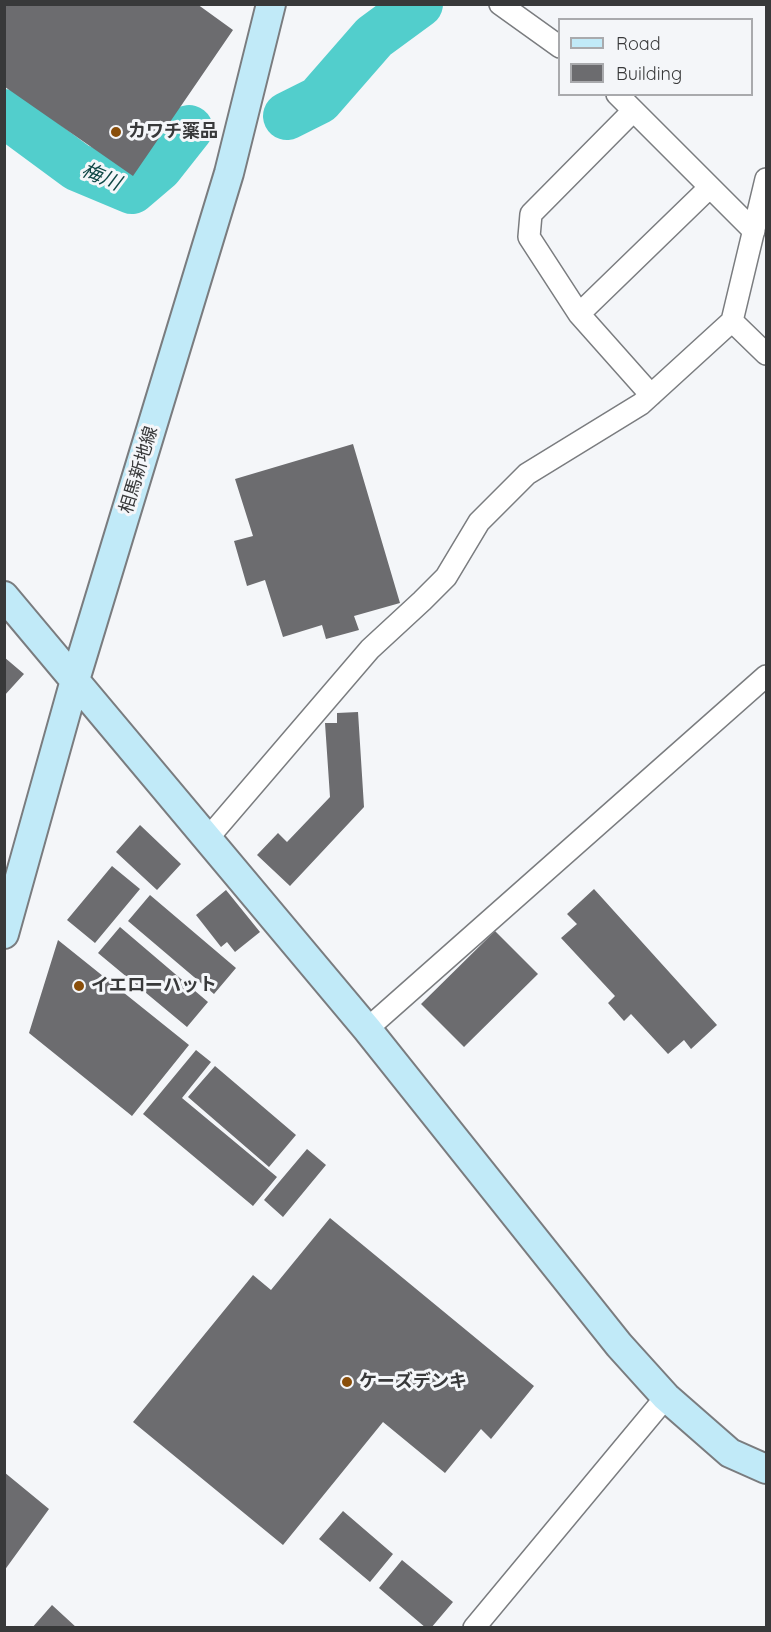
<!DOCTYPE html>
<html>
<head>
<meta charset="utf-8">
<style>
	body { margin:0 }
	#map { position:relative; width:771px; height:1632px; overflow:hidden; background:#f4f6f9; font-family:Quicksand,sans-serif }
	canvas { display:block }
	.frame { position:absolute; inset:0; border:6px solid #38393a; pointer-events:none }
	.legend { position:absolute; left:558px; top:18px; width:195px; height:78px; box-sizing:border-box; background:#f4f6f9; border:2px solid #a9aaad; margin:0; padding:8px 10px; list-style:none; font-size:18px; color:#38393a }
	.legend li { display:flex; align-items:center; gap:12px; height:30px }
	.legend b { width:30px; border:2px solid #a9aaad }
</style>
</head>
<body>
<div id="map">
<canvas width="771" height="1632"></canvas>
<div class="frame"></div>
<ul class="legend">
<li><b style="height:8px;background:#c1eaf8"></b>Road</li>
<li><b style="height:16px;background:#6c6c6f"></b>Building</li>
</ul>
</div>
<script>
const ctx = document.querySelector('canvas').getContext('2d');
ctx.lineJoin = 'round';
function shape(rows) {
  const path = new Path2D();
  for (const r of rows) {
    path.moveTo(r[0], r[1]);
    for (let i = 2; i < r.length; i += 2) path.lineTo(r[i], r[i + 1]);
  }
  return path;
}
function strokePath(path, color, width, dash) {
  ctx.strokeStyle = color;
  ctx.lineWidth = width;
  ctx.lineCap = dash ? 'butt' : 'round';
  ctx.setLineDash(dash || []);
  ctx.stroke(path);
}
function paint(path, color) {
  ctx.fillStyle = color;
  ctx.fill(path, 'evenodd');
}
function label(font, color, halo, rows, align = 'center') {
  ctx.font = font + ' Quicksand,"Noto Sans JP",sans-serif';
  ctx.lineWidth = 6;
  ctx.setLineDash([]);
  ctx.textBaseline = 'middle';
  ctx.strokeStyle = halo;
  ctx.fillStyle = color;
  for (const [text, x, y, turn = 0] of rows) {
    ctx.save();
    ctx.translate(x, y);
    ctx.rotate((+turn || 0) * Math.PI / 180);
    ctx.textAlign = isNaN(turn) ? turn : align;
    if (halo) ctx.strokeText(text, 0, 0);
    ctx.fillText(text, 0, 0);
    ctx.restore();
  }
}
strokePath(shape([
	[4,113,77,167,132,190,159,167,189,129],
	[287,116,319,100,374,37,419,4]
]), '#52cecc', 48);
paint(shape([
	[5,4,197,4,233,30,133,176,5,87],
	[353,444,400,603,354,616,359,630,326,639,322,625,283,637,265,580,247,586,234,541,253,536,235,479],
	[4,657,24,674,4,696],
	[358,712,364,807,290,886,257,855,278,833,287,842,330,797,325,723,337,723,337,713],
	[140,825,181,864,157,890,116,852],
	[112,866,140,889,95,943,67,920],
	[594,889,717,1025,691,1049,684,1040,668,1054,631,1014,624,1021,608,1003,615,996,561,938,577,924,567,914],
	[226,890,260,932,235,952,227,942,221,947,196,915],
	[150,895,236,968,214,994,128,921],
	[120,927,208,1002,187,1027,98,953],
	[495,931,538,974,464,1047,421,1004],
	[58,940,189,1045,132,1116,29,1033],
	[196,1050,211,1062,182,1098,277,1177,253,1206,143,1114],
	[215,1066,296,1135,269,1167,188,1097],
	[307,1149,326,1165,283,1217,264,1200],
	[330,1218,534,1386,491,1439,481,1429,445,1473,383,1422,283,1545,133,1422,253,1275,271,1290],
	[4,1472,49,1509,4,1571],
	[343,1511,393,1554,370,1582,319,1539],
	[402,1560,453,1602,431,1628,426,1628,379,1588],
	[52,1605,77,1628,32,1628]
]), '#6c6c6f');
const street = shape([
	[500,4,560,47],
	[617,94,754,231],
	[633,111,531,214,529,237,579,314,651,395],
	[579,314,710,187],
	[732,321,766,354],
	[208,838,370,649,422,601,446,577,479,522,527,474,641,404,732,321,766,179],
	[367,1029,766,676],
	[474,1628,666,1397]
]);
const secondary = shape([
	[4,596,367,1029,619,1345,666,1397,730,1453,766,1469],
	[4,934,75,680,229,173,271,4]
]);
strokePath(street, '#7a7c7f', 24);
strokePath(secondary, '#7a7c7f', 32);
strokePath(street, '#fff', 21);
strokePath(secondary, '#c1eaf8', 28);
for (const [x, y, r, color] of [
	[116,132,6,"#894e0a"],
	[79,986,6,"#894e0a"],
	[347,1382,6,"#894e0a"]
]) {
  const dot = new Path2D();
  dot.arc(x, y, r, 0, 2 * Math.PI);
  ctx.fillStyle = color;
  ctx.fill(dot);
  strokePath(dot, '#f4f6f9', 2);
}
label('bold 18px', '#38393a', '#f4f6f9', [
	["カワチ薬品",128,132],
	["イエローハット",91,986],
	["ケーズデンキ",359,1382]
], 'left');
label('18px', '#38393a', '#f4f6f9', [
	["相馬新地線",139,470,-73]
]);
label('italic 20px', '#0f4746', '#f4f6f9', [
	["梅川",101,177,23]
]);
</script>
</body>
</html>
